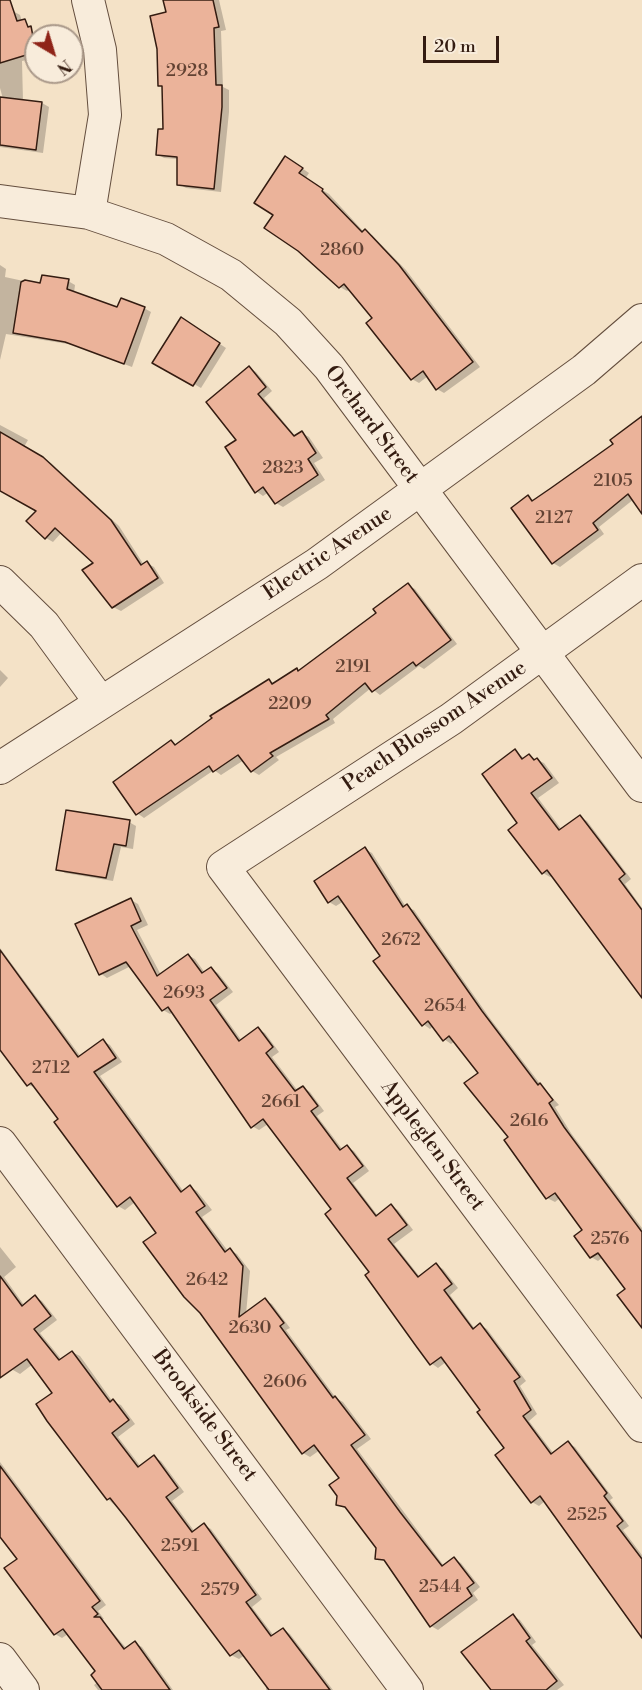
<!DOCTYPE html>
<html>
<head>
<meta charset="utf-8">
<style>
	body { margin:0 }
	#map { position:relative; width:642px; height:1690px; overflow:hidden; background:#f4e2c7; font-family:"Libre Bodoni",serif }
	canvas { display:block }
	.north { position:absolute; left:24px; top:24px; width:60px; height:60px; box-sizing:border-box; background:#f8ecdb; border:2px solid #aa998a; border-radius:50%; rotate:142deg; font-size:16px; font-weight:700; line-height:24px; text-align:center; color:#341c11 }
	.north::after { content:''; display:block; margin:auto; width:21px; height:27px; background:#8f2418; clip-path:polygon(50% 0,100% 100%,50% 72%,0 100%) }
	.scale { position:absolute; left:423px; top:36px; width:76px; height:27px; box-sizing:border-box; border:3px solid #341c11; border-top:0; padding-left:8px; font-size:18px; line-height:21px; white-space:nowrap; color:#341c11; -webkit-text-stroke:4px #f8ecdb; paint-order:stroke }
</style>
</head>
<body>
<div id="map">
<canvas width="642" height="1690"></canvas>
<div class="north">N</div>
<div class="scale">20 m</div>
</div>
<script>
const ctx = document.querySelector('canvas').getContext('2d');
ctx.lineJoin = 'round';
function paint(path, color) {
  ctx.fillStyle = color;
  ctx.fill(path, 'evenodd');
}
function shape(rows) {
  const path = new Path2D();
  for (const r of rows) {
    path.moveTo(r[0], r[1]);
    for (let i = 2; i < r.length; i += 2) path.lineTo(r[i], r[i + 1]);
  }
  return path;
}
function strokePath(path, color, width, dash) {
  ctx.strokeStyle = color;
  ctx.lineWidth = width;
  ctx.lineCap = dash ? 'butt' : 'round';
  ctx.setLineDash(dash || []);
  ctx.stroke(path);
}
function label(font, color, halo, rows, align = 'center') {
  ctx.font = font + ' "Libre Bodoni",serif';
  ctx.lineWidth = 4.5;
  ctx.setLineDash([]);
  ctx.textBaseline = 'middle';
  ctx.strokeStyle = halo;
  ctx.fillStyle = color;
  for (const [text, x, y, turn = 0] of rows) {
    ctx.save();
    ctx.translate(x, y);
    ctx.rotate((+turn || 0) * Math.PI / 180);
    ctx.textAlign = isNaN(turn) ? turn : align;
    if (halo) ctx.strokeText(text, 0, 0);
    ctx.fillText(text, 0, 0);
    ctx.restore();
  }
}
paint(shape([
	[164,0,219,0,226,30,221,31,223,87,229,90,229,112,221,192,186,188,179,184,178,159,164,158,157,154,165,131,163,87,160,85,167,13],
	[13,11,20,15,26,34,19,37,27,60,22,61,23,101,42,103,49,107,43,153,0,147,0,99,3,99,0,88,0,15],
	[293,162,309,173,305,179,329,194,364,232,372,235,406,270,480,367,444,393,437,389,428,376,419,383,412,379,374,318,350,289,347,291,340,287,299,250,275,215],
	[0,265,6,269,5,277,42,285,68,281,75,285,74,293,118,309,144,308,151,312,132,367,74,345,6,334,0,360],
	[188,323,226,348,201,388,180,376],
	[249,368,256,372,272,391,264,398,296,437,302,433,309,437,323,458,314,463,325,480,283,507,276,503,269,492,263,496,256,491,238,440],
	[642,418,642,505,634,499,599,527,604,534,560,567,553,563,528,497,535,501,615,444],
	[0,425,28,440,24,447,51,463,119,526,144,565,147,563,154,567,164,583,121,611,113,607,84,570,95,563,62,532,53,542,46,538,38,510,0,489],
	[408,585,415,589,457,644,424,669,419,666,380,695,371,688,333,719,335,723,276,757,279,760,259,775,252,771,244,760,221,775,214,770,144,818,137,813,171,742,177,745,269,681,275,684,297,670,299,672,378,613],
	[0,670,8,678,0,687],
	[515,751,525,759,529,756,544,763,559,783,538,798,562,830,580,817,587,821,631,879,625,884,642,908,642,997,553,875,550,877,543,873,519,823],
	[129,822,136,826,133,849,121,847,113,881,65,873,58,869],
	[365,849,372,853,406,907,414,910,489,1017,541,1085,559,1105,555,1107,571,1133,642,1228,642,1319,627,1289,603,1257,598,1261,591,1257,584,1230,560,1198,555,1202,547,1198,506,1140,510,1137,480,1073,455,1041,451,1044,444,1039,433,1026,430,1029,423,1024,382,956,344,901,336,906,329,902],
	[131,900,138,904,148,925,137,930,161,975,188,955,195,959,205,973,211,969,218,973,233,992,216,1005,242,1041,258,1029,265,1033,279,1052,272,1057,298,1091,303,1087,310,1092,324,1111,317,1116,343,1150,347,1147,354,1151,369,1171,353,1183,378,1216,391,1206,398,1210,413,1230,394,1244,420,1277,436,1265,443,1269,458,1288,450,1295,475,1329,480,1325,487,1329,526,1381,520,1386,537,1414,529,1421,554,1454,568,1443,575,1447,613,1498,610,1500,629,1526,623,1530,642,1555,642,1637,545,1501,539,1506,532,1502,506,1449,482,1410,446,1362,438,1368,431,1363,333,1209,268,1124,259,1130,252,1126,173,1012,170,1014,163,1010,131,966,107,978,100,973],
	[0,948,81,1057,103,1041,110,1045,122,1062,100,1076,184,1192,190,1187,197,1191,212,1210,202,1217,228,1251,230,1250,237,1254,250,1271,246,1314,265,1300,272,1304,290,1328,286,1330,336,1398,343,1402,371,1439,357,1449,444,1566,454,1559,461,1563,480,1587,473,1593,478,1600,438,1630,431,1626,388,1562,377,1558,378,1547,349,1509,337,1505,341,1478,320,1450,310,1457,303,1453,135,1202,125,1210,118,1206,37,1088,28,1085,0,1047],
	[0,1247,16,1267,4,1277,24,1305,35,1297,42,1301,57,1320,40,1333,62,1360,72,1352,80,1356,113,1402,121,1405,135,1424,118,1437,141,1467,154,1457,161,1461,184,1492,172,1501,195,1532,204,1525,211,1529,262,1599,252,1607,274,1636,283,1629,290,1634,333,1690,266,1690,266,1683,245,1655,239,1659,231,1655,127,1517,108,1499,55,1394,33,1364,20,1374,13,1370,0,1352],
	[0,1462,106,1605,98,1611,104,1619,102,1620,127,1649,135,1643,142,1647,173,1690,98,1690,94,1685,98,1682,97,1672,68,1634,62,1638,55,1634,19,1559,0,1534],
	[513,1616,520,1620,536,1642,532,1645,564,1685,557,1690,492,1690]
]), '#0003');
const building = shape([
	[0,0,10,0,17,21,25,19,28,27,31,26,36,52,0,63,0,0],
	[163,0,213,0,219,27,214,28,216,85,222,85,222,107,214,189,177,185,177,157,156,155,158,129,163,129,162,86,158,86,157,49,150,16,166,12,163,0],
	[0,97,42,102,36,150,0,145,0,97],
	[285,156,303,168,299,173,323,189,322,191,362,232,365,229,399,265,473,362,436,390,423,371,411,380,366,323,372,318,344,284,339,288,298,251,264,228,273,215,254,203,285,156],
	[42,275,69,279,67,289,117,307,121,298,145,307,124,364,65,342,13,333,21,282,25,280,40,283,42,275],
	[181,317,220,343,193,386,152,363,181,317],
	[249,366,266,387,258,394,294,436,302,431,316,453,308,459,318,475,275,504,263,487,255,493,225,447,236,440,206,402,249,366],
	[642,416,642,514,628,494,593,523,598,530,552,564,511,508,528,495,532,501,551,488,613,444,610,440,642,416],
	[0,432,43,457,111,520,141,565,147,561,158,578,112,608,82,570,93,563,55,528,45,539,26,521,36,511,0,491,0,432],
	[408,583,451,640,416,666,413,662,372,692,365,683,326,715,329,719,270,753,273,756,251,772,238,755,213,772,209,766,136,815,113,782,171,740,175,745,212,718,210,716,269,679,272,684,297,668,298,671,376,613,373,609,408,583],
	[515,749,522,759,529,754,534,760,537,758,552,778,531,793,559,830,580,815,625,874,619,879,642,910,642,998,547,870,542,874,508,830,517,823,482,774,515,749],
	[66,810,130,820,126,846,114,844,106,878,56,870,66,810],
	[365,847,403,907,407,904,482,1011,538,1085,540,1083,553,1100,549,1103,564,1127,642,1232,642,1328,617,1295,625,1289,598,1253,590,1258,574,1236,582,1230,555,1193,546,1199,504,1140,508,1137,464,1083,478,1073,449,1036,443,1041,428,1021,422,1026,373,961,380,956,338,896,328,903,314,881,365,847],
	[131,898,141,921,131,926,157,976,188,954,202,973,211,967,227,988,210,1000,239,1041,258,1027,273,1047,266,1053,295,1091,303,1086,318,1106,311,1111,340,1150,347,1145,363,1166,347,1178,376,1216,391,1204,407,1225,388,1239,418,1277,436,1263,452,1284,444,1290,473,1329,480,1323,520,1377,514,1381,531,1410,523,1416,551,1454,568,1441,607,1493,604,1496,623,1521,617,1526,642,1559,642,1638,540,1496,531,1503,495,1455,504,1448,477,1412,480,1410,441,1357,430,1365,416,1346,365,1275,369,1272,325,1214,331,1209,263,1119,251,1128,168,1007,162,1011,126,962,99,975,75,924,131,898],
	[0,950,78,1057,103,1039,116,1058,94,1072,181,1192,190,1185,205,1206,196,1212,225,1252,230,1248,243,1266,239,1317,265,1298,284,1323,280,1326,333,1398,335,1396,365,1435,351,1445,400,1512,442,1566,454,1557,474,1583,467,1588,472,1596,430,1627,384,1560,375,1559,376,1548,345,1507,336,1505,337,1496,329,1485,339,1478,314,1445,302,1454,200,1313,184,1297,143,1242,156,1233,130,1197,117,1207,54,1122,58,1119,31,1083,27,1086,0,1050,0,950],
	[0,1276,22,1306,35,1295,51,1316,34,1329,59,1360,72,1351,110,1402,113,1399,129,1420,112,1433,138,1467,154,1455,178,1488,166,1497,192,1532,204,1523,256,1595,246,1602,271,1636,283,1628,330,1690,269,1690,239,1650,230,1656,126,1518,110,1498,107,1500,47,1421,36,1404,52,1393,27,1359,0,1378,0,1276],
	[0,1466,100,1601,92,1607,98,1614,94,1617,100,1617,124,1649,135,1641,170,1690,102,1690,91,1675,95,1671,63,1629,54,1635,4,1568,17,1559,0,1537,0,1466],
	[513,1614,530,1638,526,1641,557,1681,546,1690,491,1690,461,1652,513,1614]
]);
paint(building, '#ebb39a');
strokePath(building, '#341c11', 1.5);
const minor = shape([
	[88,0,100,50,105,115,89,213],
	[0,201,89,213,166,239,231,275,288,322,329,367,642,786],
	[642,580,451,719,223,867,642,1426],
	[0,582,44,625,101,703],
	[0,768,317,564,584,370,642,320],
	[0,1143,407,1690],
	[0,1659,23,1690]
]);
strokePath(minor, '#644e3e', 34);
strokePath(minor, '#f8ecdb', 32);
label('18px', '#624233', null, [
	["2928",187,72],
	["2860",342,251],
	["2823",283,469],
	["2105",613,482],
	["2127",554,519],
	["2191",353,668],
	["2209",290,705],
	["2672",401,941],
	["2693",184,994],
	["2654",445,1007],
	["2712",51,1069],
	["2661",281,1103],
	["2616",529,1122],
	["2576",610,1240],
	["2642",207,1281],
	["2630",250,1329],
	["2606",285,1383],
	["2525",587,1516],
	["2591",180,1547],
	["2544",440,1588],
	["2579",220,1591]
]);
label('21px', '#341c11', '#f8ecdb', [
	["Orchard Street",371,425,53],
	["Electric Avenue",328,554,-34],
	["Peach Blossom Avenue",435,727,-34],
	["Appleglen Street",432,1146,53],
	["Brookside Street",204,1416,53]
]);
</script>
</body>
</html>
